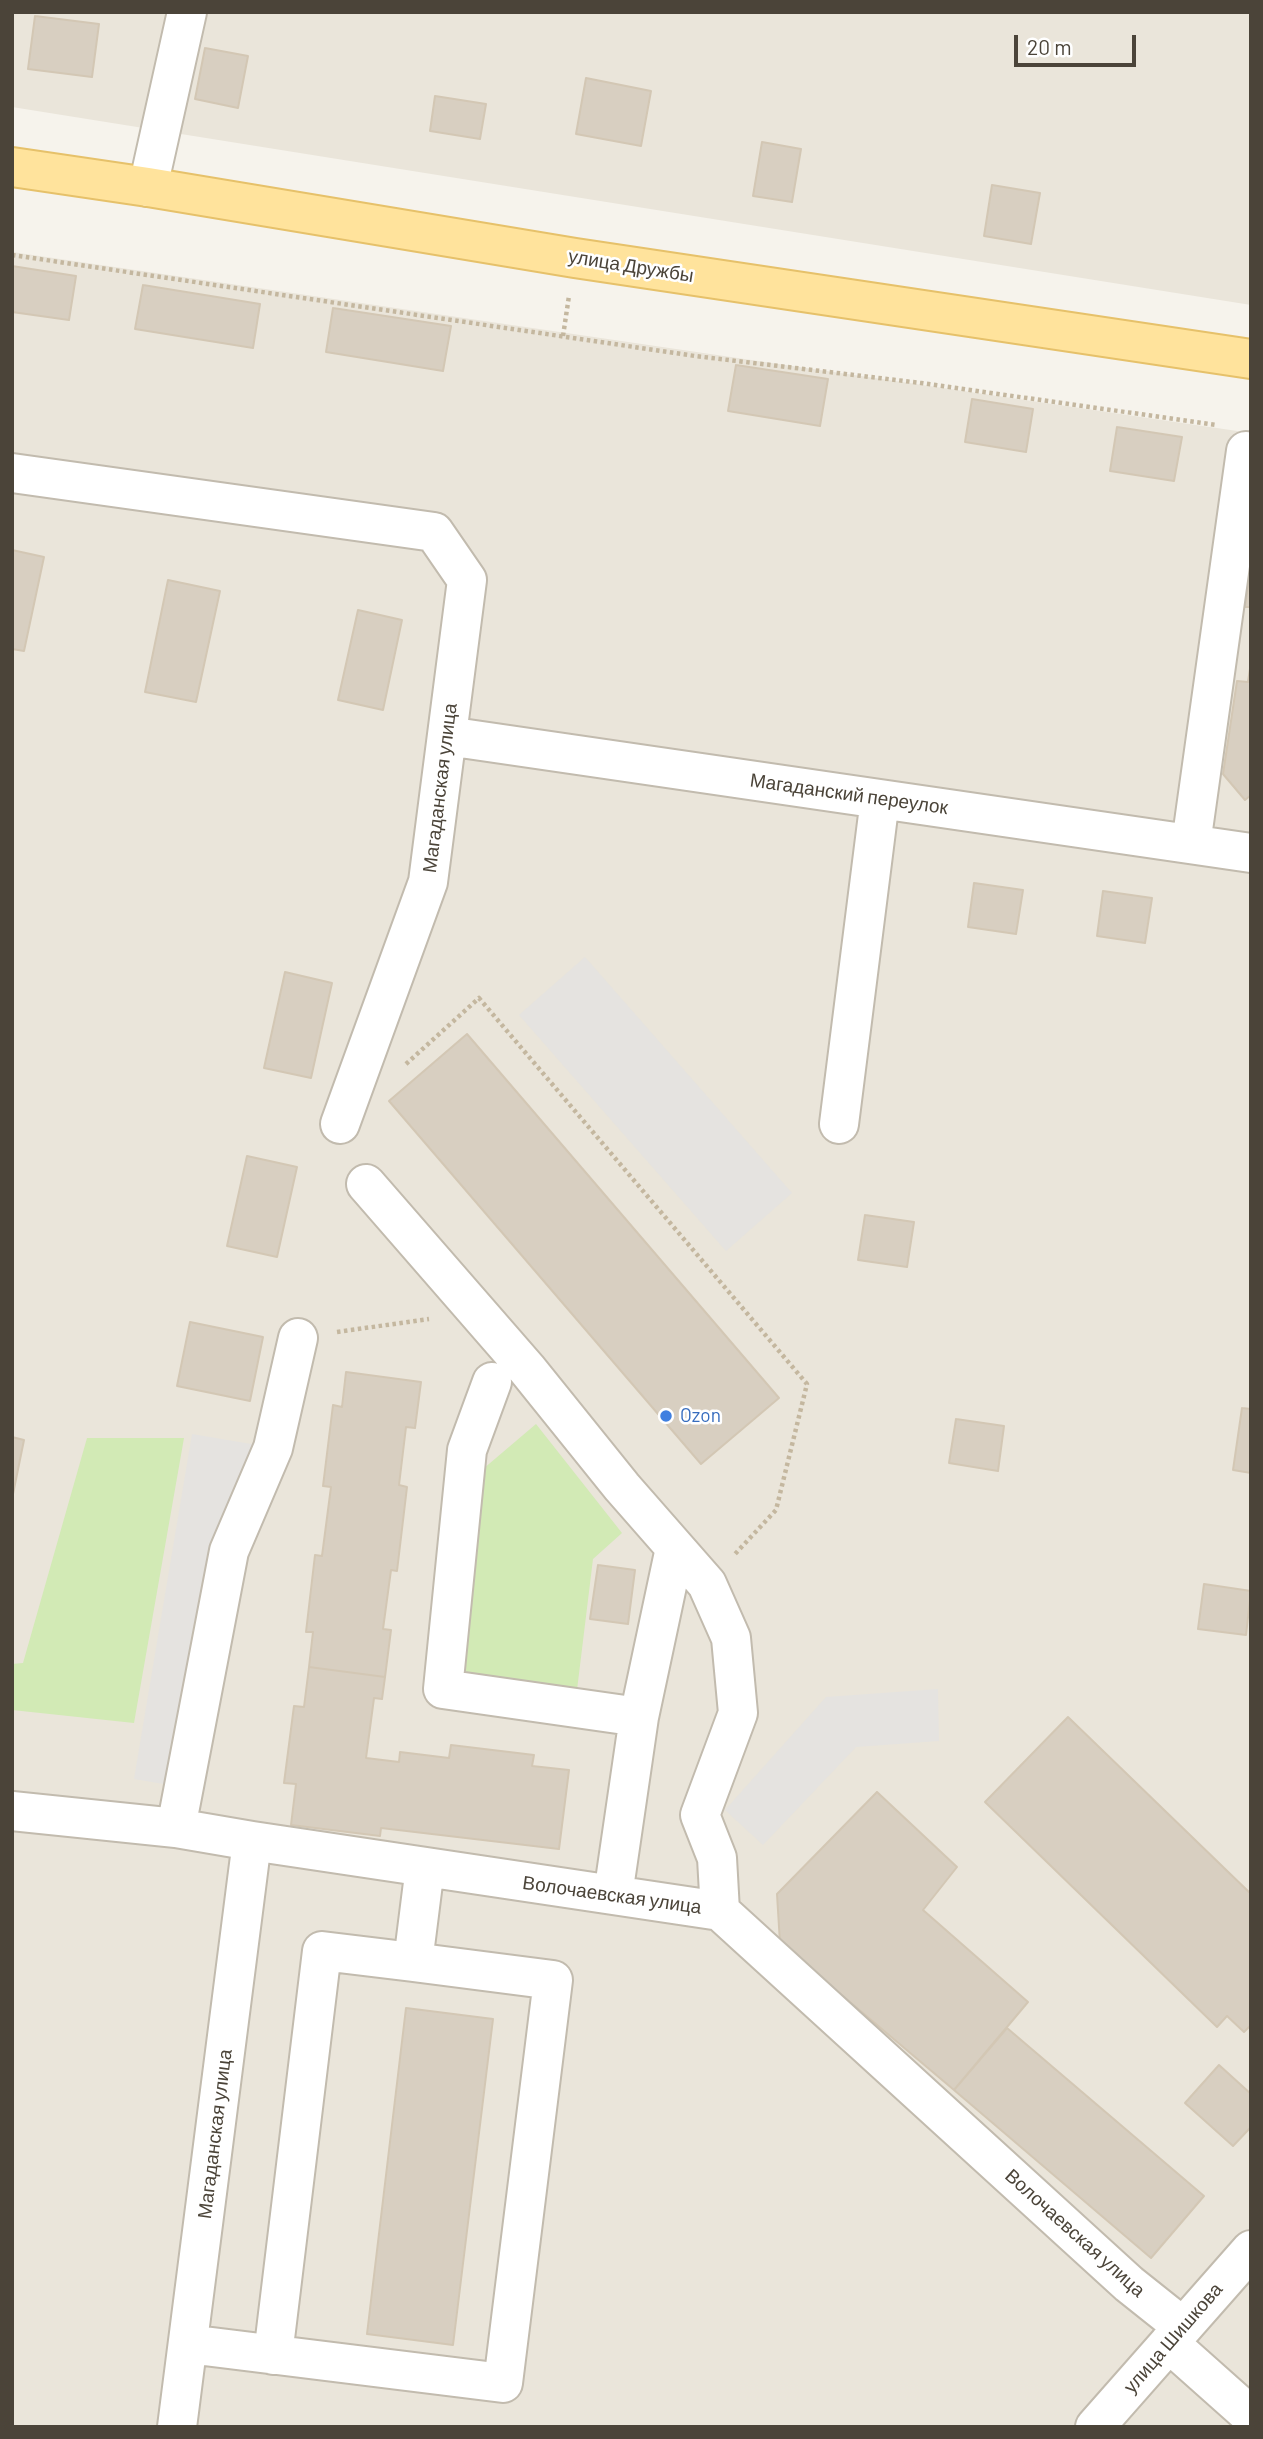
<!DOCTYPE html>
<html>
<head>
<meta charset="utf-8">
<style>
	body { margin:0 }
	#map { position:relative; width:1263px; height:2439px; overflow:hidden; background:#f6f3ec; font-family:Barlow,sans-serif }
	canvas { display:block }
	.frame { position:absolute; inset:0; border:14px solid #4b4439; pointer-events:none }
	.scale { position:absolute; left:1014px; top:35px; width:122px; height:32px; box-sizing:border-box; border:4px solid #4b4439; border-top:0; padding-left:9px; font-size:21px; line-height:24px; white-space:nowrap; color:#4b4439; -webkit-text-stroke:5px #fff; paint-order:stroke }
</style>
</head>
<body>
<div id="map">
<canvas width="1263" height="2439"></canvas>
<div class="frame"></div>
<div class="scale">20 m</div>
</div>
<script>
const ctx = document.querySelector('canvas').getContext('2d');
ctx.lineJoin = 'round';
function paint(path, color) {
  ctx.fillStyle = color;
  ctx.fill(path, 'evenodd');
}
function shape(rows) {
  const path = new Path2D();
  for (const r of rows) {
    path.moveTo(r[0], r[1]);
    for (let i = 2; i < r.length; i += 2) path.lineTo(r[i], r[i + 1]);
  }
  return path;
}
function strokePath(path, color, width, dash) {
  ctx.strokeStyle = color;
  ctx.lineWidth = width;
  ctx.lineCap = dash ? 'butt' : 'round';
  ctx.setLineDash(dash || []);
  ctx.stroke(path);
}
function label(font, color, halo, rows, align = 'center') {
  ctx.font = font + ' Barlow,sans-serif';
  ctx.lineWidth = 5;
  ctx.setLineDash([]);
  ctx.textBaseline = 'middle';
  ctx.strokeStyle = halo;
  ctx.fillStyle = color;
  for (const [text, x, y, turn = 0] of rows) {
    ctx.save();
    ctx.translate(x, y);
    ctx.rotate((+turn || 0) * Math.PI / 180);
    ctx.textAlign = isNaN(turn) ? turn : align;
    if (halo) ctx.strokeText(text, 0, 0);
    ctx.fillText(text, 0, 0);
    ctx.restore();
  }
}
paint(shape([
	[12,12,1251,12,1251,305,12,107],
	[12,252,1251,433,1251,2427,12,2427]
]), '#eae5da');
paint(shape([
	[536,1424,622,1533,593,1559,577,1690,456,1676,476,1475],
	[87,1438,184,1438,134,1723,12,1710,12,1664,23,1663]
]), '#d2eab5');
paint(shape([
	[585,957,792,1193,726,1251,519,1015],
	[192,1434,263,1446,205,1791,134,1779],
	[938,1689,939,1741,856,1747,763,1845,725,1810,826,1697]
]), '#e5e3e0');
const building = shape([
	[35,16,99,24,92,77,28,69,35,16],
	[205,48,248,56,238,108,195,99,205,48],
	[586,78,651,91,641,146,576,134,586,78],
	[435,96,486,104,480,139,430,131,435,96],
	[762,142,801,149,792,202,753,196,762,142],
	[992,185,1040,193,1031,244,984,236,992,185],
	[12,266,76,276,69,320,12,312,12,266],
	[143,285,260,304,253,348,135,329,143,285],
	[333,308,451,326,443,371,326,352,333,308],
	[736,365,828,379,820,426,728,411,736,365],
	[972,399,1033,409,1026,452,965,442,972,399],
	[1117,427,1182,437,1174,481,1110,471,1117,427],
	[12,550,44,557,24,651,12,649,12,550],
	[1251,566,1251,607,1245,607,1251,566],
	[168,580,220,591,196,702,145,692,168,580],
	[358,610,402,620,383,710,338,700,358,610],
	[1251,662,1251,795,1245,800,1223,774,1237,681,1248,682,1251,662],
	[974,883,1023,890,1016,934,968,927,974,883],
	[1103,891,1152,898,1145,943,1097,936,1103,891],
	[285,972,332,983,311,1078,264,1068,285,972],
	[467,1034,779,1398,701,1464,389,1101,467,1034],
	[247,1156,297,1167,277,1257,227,1246,247,1156],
	[865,1215,914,1222,907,1267,858,1260,865,1215],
	[190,1322,263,1337,250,1401,177,1386,190,1322],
	[346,1372,421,1382,415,1428,406,1427,399,1485,407,1487,397,1571,391,1570,383,1629,391,1630,385,1677,309,1667,313,1632,306,1632,315,1555,322,1556,331,1487,323,1486,333,1405,342,1407,346,1372],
	[1242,1408,1251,1409,1251,1473,1233,1470,1242,1408],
	[956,1419,1004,1426,998,1471,949,1463,956,1419],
	[12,1437,24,1440,13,1494,12,1494,12,1437],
	[598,1565,635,1570,628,1624,590,1619,598,1565],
	[1204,1584,1251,1591,1246,1635,1198,1629,1204,1584],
	[309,1667,385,1677,382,1699,374,1698,366,1758,399,1762,400,1752,449,1758,451,1745,534,1755,532,1766,569,1770,559,1849,381,1828,380,1836,291,1825,296,1784,284,1783,294,1706,304,1707,309,1667],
	[1068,1717,1251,1894,1251,2025,1244,2032,1227,2016,1217,2027,985,1802,1068,1717],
	[877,1792,957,1867,923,1910,1028,2002,954,2090,780,1943,777,1894,877,1792],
	[406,2008,493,2019,453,2345,367,2334,406,2008],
	[1007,2028,1204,2196,1151,2258,954,2090,1007,2028],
	[1219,2065,1251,2094,1251,2127,1233,2146,1185,2103,1219,2065]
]);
paint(building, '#d8cfc1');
strokePath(building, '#d3c7b4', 2);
const minor = shape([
	[148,187,187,12],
	[12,473,434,532,467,580,428,882,340,1124],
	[447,736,1251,853],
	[1191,844,1246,451,1251,452],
	[839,1124,880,799],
	[366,1184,527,1369,622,1487,707,1584,731,1638,738,1713,700,1815,717,1858,720,1911],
	[492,1382,467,1450,443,1689,639,1717,613,1895],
	[639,1717,675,1548],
	[12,1811,176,1828,252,1841,720,1911,1129,2284,1183,2327],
	[176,1828,229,1551,273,1448,298,1338],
	[1169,2343,1251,2416],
	[188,2344,503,2383,553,1980,413,1962,425,1867],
	[273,2355,322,1951,413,1962],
	[177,2427,252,1841],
	[1095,2427,1251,2250]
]);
const major = shape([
	[12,167,148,187,575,258,1251,359]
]);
strokePath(minor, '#c2bbae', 42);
strokePath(major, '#e6c16a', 42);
strokePath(shape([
	[12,255,695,356,921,383,1217,425],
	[563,336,569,296],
	[406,1064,479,998,807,1384,776,1510,735,1554],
	[337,1332,429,1319]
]), '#c4b79f', 4.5, [3.5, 3.5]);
strokePath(minor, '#fff', 38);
strokePath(major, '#ffe39c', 38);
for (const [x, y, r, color] of [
	[666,1416,7,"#3f7fe0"]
]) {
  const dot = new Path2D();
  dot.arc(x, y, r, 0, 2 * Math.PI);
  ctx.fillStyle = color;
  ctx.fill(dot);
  strokePath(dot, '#fff', 2.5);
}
label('19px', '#4b4439', '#fff', [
	["улица Дружбы",631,266,9],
	["Магаданская улица",440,788,-83],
	["Магаданский переулок",849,794,8],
	["Волочаевская улица",612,1895,8],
	["Магаданская улица",215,2134,-83],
	["Волочаевская улица",1075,2233,42],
	["улица Шишкова",1173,2338,-49]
]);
label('19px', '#366cbe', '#fff', [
	["Ozon",680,1416]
], 'left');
</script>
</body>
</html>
